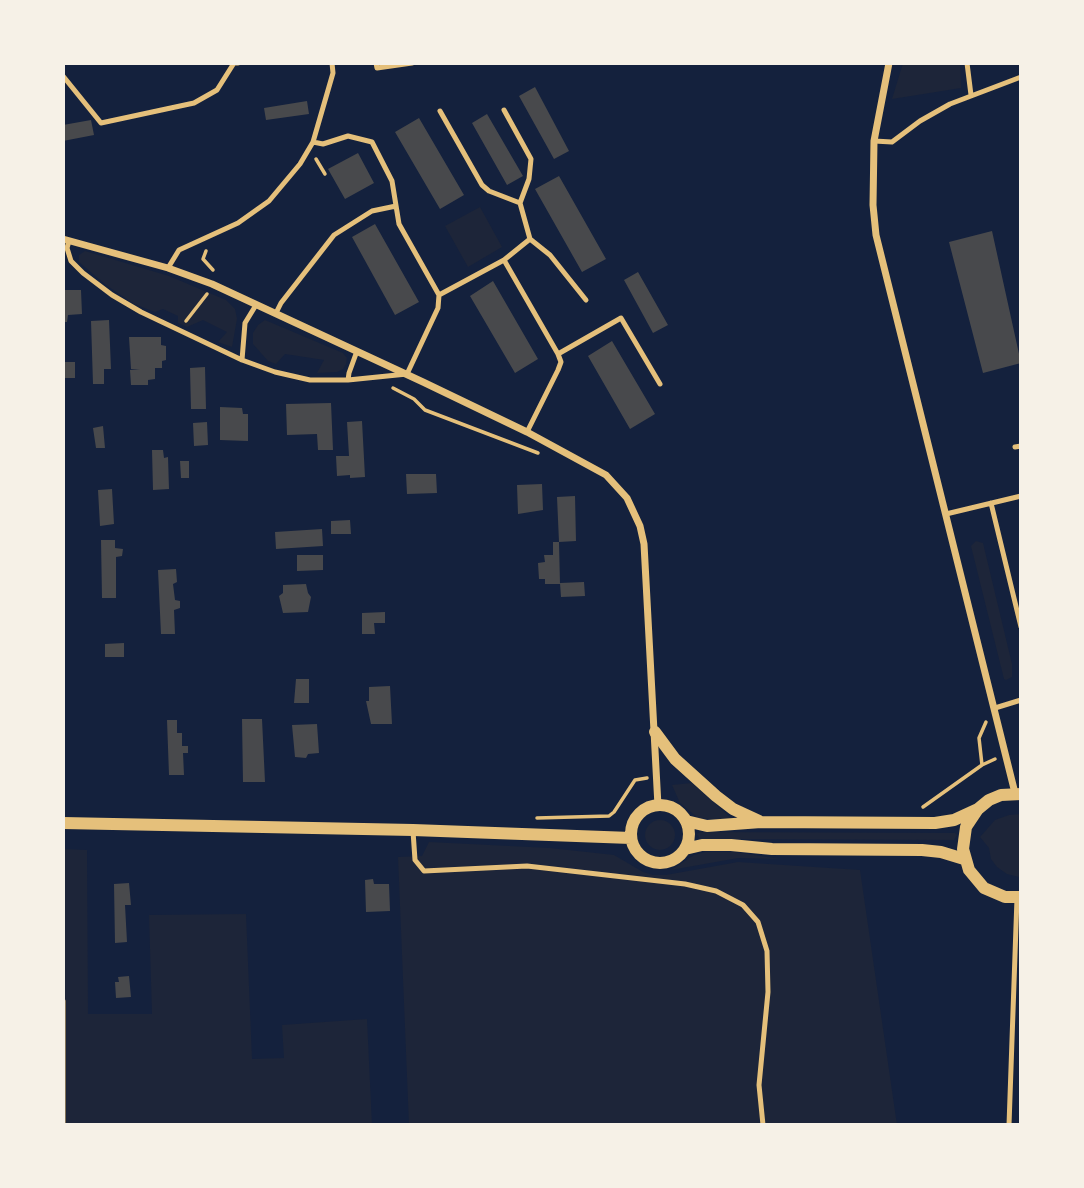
<!DOCTYPE html>
<html>
<head>
<meta charset="utf-8">
<style>
	body { margin:0 }
	#map { position:relative; width:1084px; height:1188px; overflow:hidden; background:#14213d; font-family:"Asap Condensed",sans-serif }
	canvas { display:block }
	.frame { position:absolute; inset:0; border:65px solid #f6f1e7; pointer-events:none }
</style>
</head>
<body>
<div id="map">
<canvas width="1084" height="1188"></canvas>
<div class="frame"></div>
</div>
<script>
const ctx = document.querySelector('canvas').getContext('2d');
ctx.lineJoin = 'round';
function paint(path, color) {
  ctx.fillStyle = color;
  ctx.fill(path, 'evenodd');
}
function shape(rows) {
  const path = new Path2D();
  for (const r of rows) {
    if (r.length === 3) {
      path.moveTo(r[0] + r[2], r[1]);
      path.arc(r[0], r[1], r[2], 0, 2 * Math.PI);
      continue;
    }
    path.moveTo(r[0], r[1]);
    for (let i = 2; i < r.length; i += 2) path.lineTo(r[i], r[i + 1]);
  }
  return path;
}
function strokePath(path, color, width, dash) {
  ctx.strokeStyle = color;
  ctx.lineWidth = width;
  ctx.lineCap = dash ? 'butt' : 'round';
  ctx.setLineDash(dash || []);
  ctx.stroke(path);
}
paint(shape([
	[903,63,960,63,961,88,892,99],
	[480,207,502,247,468,267,445,226],
	[85,251,169,276,226,300,235,309,237,319,232,347,218,342,227,332,203,320,187,327,178,323,178,316,163,309,155,312,134,304,106,285,79,262,79,255],
	[265,320,343,353,347,358,346,364,343,369,337,372,317,373,324,360,285,354,276,364,268,361,253,344,253,333,258,325],
	[976,541,983,543,1012,664,1012,677,1006,680,1004,679,971,546],
	[692,783,732,819,731,821,698,818,680,803,672,785],
	[1021,814,1021,877,1019,877,1007,874,997,867,991,859,989,848,980,837,995,820,1009,815],
	[660,835,15],
	[700,832,955,833,957,835,954,840,700,839,697,834],
	[429,842,550,848,614,855,643,872,653,875,666,875,738,862,860,870,897,1125,409,1125,398,857,422,856],
	[63,849,87,850,88,1014,152,1014,149,915,246,914,252,1059,284,1058,282,1025,367,1019,372,1125,63,1125],
	[705,852,735,852,780,859,738,858,671,870,694,855]
]), '#1d2539');
paint(shape([
	[535,87,569,151,554,159,519,96],
	[307,101,309,114,266,120,264,108],
	[487,114,523,176,507,185,472,123],
	[419,118,464,195,440,209,395,132],
	[91,120,94,135,63,141,63,125],
	[358,153,374,183,345,199,328,169],
	[559,176,606,259,582,272,535,189],
	[375,224,419,302,395,315,352,237],
	[992,231,1021,363,983,373,949,242],
	[638,272,668,325,653,333,624,280],
	[493,281,538,359,515,373,470,296],
	[63,290,81,290,82,314,68,315,67,322,63,322],
	[109,320,111,369,104,369,104,384,93,384,91,321],
	[129,337,161,337,161,345,166,346,166,360,162,361,162,368,155,368,155,379,148,380,148,385,131,385,130,370,140,369,131,369],
	[612,341,655,414,630,429,588,356],
	[63,362,75,362,75,378,63,378],
	[205,367,206,409,191,409,190,368],
	[331,403,333,450,318,450,317,434,287,435,286,404],
	[220,407,242,408,243,414,248,414,248,441,220,440],
	[362,421,365,477,350,478,350,475,337,476,336,456,349,456,347,422],
	[207,422,208,445,194,446,193,423],
	[103,426,105,448,96,448,93,428],
	[152,450,163,450,164,458,168,457,169,489,153,490],
	[180,461,189,461,189,478,181,478],
	[406,474,436,474,437,493,407,494],
	[542,484,543,510,518,514,517,485],
	[112,489,114,524,100,526,98,490],
	[575,496,576,541,559,542,560,584,545,584,545,579,539,579,538,563,545,562,544,555,553,555,553,542,559,542,557,497],
	[350,520,351,534,331,534,331,521],
	[322,529,323,546,276,549,275,532],
	[101,540,115,540,115,548,123,549,122,556,116,557,116,598,102,598],
	[297,555,323,555,323,570,297,571],
	[176,569,177,582,173,584,175,600,180,601,180,608,174,610,175,634,161,634,158,570],
	[584,582,585,596,561,597,560,583],
	[306,584,308,593,311,597,308,612,283,613,279,596,283,593,283,585],
	[385,612,385,623,374,623,375,634,362,634,362,613],
	[124,643,124,657,105,657,105,644],
	[296,679,309,679,309,703,294,703],
	[390,686,392,724,371,724,366,701,369,701,369,687],
	[242,719,262,719,265,782,243,782],
	[167,720,177,720,177,733,182,733,182,746,188,746,188,753,183,753,184,775,169,775],
	[317,724,319,753,308,754,306,758,295,757,292,725],
	[373,879,374,884,389,884,390,911,366,912,365,880],
	[129,883,131,905,125,905,127,942,115,943,114,884],
	[129,976,131,997,116,998,115,982,119,982,118,977]
]), '#48494c');
strokePath(shape([
	[316,159,325,174],
	[206,251,203,259,213,270],
	[186,321,207,294],
	[393,388,414,399,425,410,538,453],
	[982,765,979,738,986,722],
	[923,807,982,765,995,759],
	[537,818,609,816,614,812,635,780,647,778]
]), '#e5c07b', 3.5);
strokePath(shape([
	[376,63,377,68,412,63],
	[967,63,971,95],
	[63,76,101,123,194,103,217,90,234,63,238,63],
	[504,110,531,159,529,179,520,203],
	[874,141,892,142,920,121,950,104,1021,77],
	[313,142,323,144,348,136,372,142,392,181,399,224,439,295],
	[530,239,550,255,586,300],
	[69,241,67,248,71,261,83,273,112,295,141,312,242,360,275,372,310,380,348,380,407,374,438,308,439,295,504,260,530,239,520,203,489,191,482,185,440,111],
	[504,260,558,354,621,318,660,384],
	[168,268,179,250,238,223,269,201,300,164,313,142,333,73,332,63],
	[276,313,281,303,334,235,372,211,396,206],
	[242,360,245,323,256,305],
	[348,380,349,373,357,351],
	[527,432,558,370,561,362,558,354],
	[1015,447,1021,446],
	[991,503,1021,627],
	[946,514,1021,496],
	[995,708,1021,700],
	[413,831,415,860,424,871,527,866,685,884,716,891,743,905,758,922,767,951,768,992,759,1085,763,1125],
	[63,1001,63,1125],
	[1009,1125,1017,898]
]), '#e5c07b', 5);
strokePath(shape([
	[889,63,874,141,873,205,876,235,1015,793],
	[63,239,168,268,212,284,423,382,527,432,606,475,627,498,640,526,644,544,658,806]
]), '#e5c07b', 7);
strokePath(shape([
	[655,732,675,759,716,796,733,809,759,821],
	[1021,794,1001,795,989,800,978,809,966,827,963,849,969,870,984,888,1005,897,1021,897],
	[660,834,29],
	[686,821,707,826,761,822,935,823,954,820,978,809],
	[63,823,413,830,631,838],
	[685,849,702,845,731,845,772,849,922,850,941,852,964,859]
]), '#e5c07b', 12);
</script>
</body>
</html>
